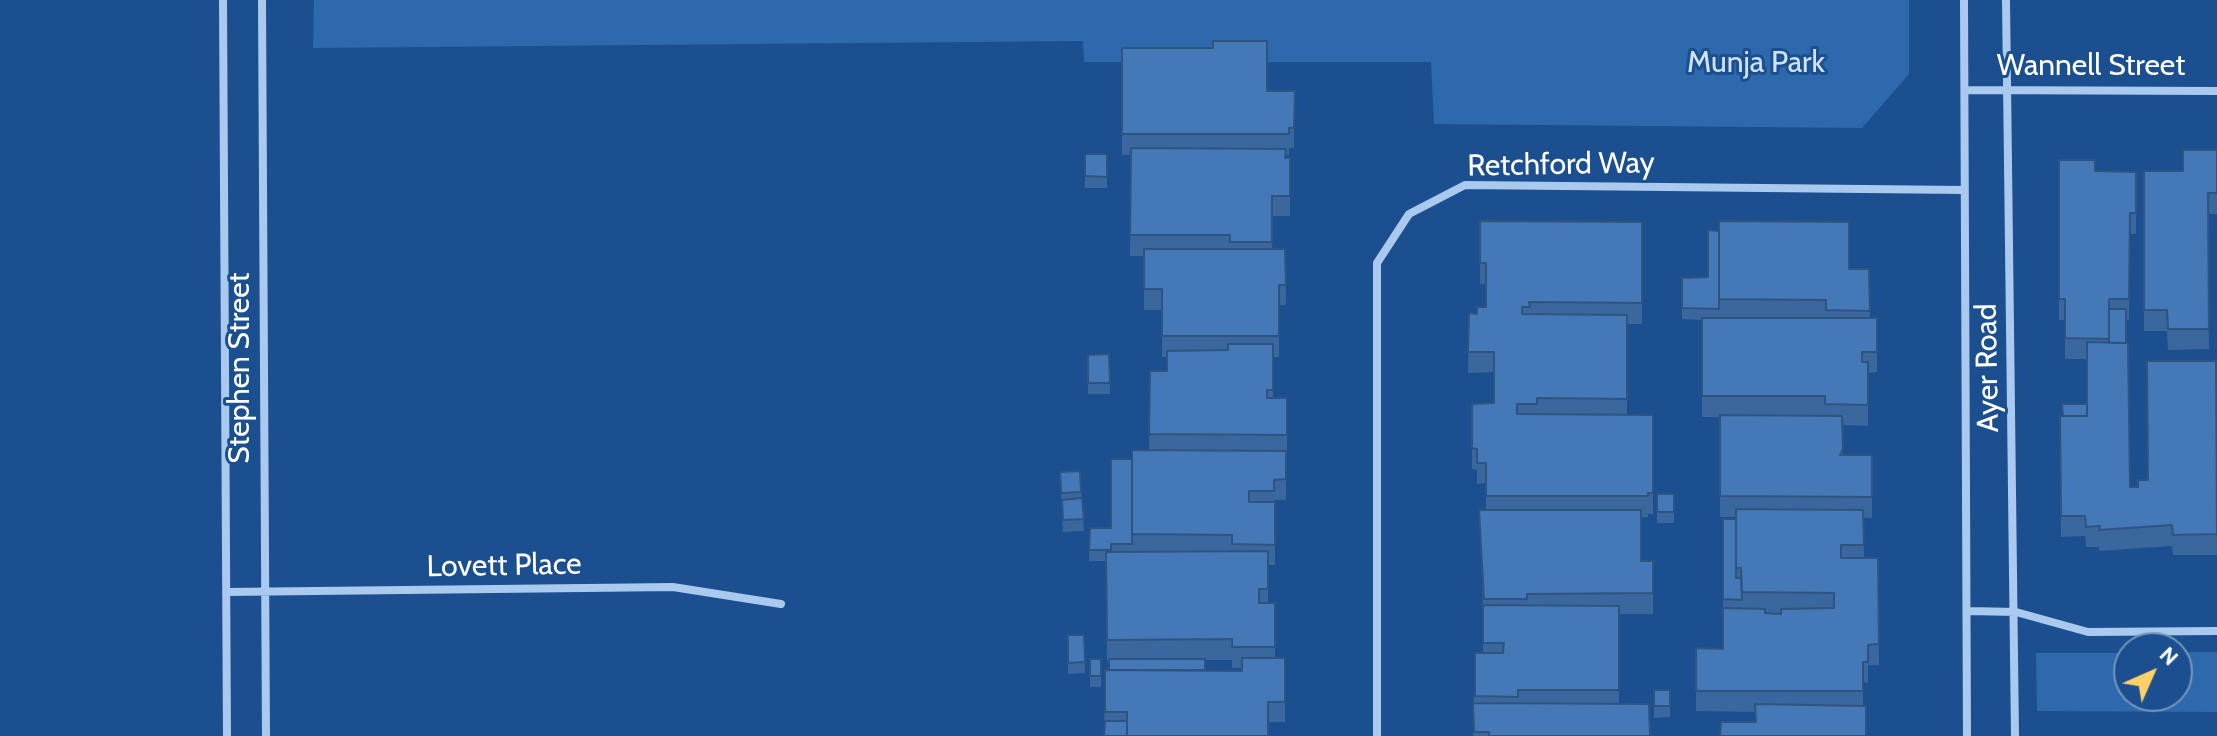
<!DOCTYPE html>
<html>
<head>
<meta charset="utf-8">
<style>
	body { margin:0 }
	#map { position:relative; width:2217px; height:736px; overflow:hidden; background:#1b4f8f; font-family:Cabin,sans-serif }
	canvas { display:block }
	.north { position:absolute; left:2113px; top:632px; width:80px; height:80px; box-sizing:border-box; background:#1b4f8f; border:2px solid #7695bc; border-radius:50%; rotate:45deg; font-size:22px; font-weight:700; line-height:32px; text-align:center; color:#fff }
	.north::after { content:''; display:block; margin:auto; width:28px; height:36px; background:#ffd166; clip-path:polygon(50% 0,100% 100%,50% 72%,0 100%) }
</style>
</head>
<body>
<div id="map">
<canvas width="2217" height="736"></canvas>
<div class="north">N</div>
</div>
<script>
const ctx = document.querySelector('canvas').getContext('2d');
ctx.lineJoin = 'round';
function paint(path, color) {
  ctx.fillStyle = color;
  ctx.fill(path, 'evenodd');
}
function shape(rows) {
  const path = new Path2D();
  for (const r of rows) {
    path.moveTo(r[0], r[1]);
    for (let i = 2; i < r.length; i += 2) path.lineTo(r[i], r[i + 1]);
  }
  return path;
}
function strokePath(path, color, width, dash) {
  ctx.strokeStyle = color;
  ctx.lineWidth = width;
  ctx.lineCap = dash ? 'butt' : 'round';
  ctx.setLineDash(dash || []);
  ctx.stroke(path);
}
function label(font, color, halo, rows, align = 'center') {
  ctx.font = font + ' Cabin,sans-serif';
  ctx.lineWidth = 6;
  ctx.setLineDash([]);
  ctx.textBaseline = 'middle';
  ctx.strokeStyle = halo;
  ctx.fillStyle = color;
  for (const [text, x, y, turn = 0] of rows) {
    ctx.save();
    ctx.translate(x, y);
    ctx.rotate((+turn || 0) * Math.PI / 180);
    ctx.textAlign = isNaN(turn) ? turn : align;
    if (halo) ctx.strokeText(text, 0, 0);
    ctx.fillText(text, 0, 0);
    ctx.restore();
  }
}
paint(shape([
	[314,0,1909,0,1909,74,1862,128,1434,124,1431,62,1084,62,1083,41,313,48],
	[2177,652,2217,652,2217,712,2037,711,2036,653,2129,653,2129,696,2177,696]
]), '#2e69ad');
strokePath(shape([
	[223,0,227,736],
	[262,0,266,736],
	[1964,0,1967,736],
	[2006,0,2015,736],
	[1965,90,2217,91],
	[226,592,673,587,781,604],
	[1969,611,2016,612,2088,632,2217,631],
	[1377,736,1377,263,1409,214,1465,185,1964,190]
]), '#a9c9ee', 8);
paint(shape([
	[1122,48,1267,91,1295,91,1294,148,1289,148,1289,155,1286,155,1286,158,1290,158,1290,216,1272,216,1272,249,1285,249,1286,305,1279,305,1279,357,1273,357,1273,398,1287,398,1287,456,1286,456,1286,500,1274,500,1274,502,1275,502,1275,565,1268,565,1268,603,1275,603,1275,658,1285,658,1285,722,1268,722,1104,736,1105,670,1109,670,1109,661,1107,661,1106,561,1089,561,1090,528,1111,528,1132,459,1149,450,1150,371,1167,371,1167,357,1162,357,1162,310,1144,310,1144,256,1130,256,1131,155,1122,155],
	[1205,660,1232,660,1232,668,1242,668,1242,671,1205,670],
	[2217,150,2217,214,2208,214,2209,349,2168,350,2167,331,2144,331,2144,171,2183,171],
	[1085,154,1107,154,1107,188,1085,188],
	[2059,160,2095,171,2136,172,2136,234,2130,234,2129,320,2126,320,2130,487,2138,487,2148,480,2216,361,2217,555,2173,555,2172,546,2099,551,2099,547,2086,547,2085,536,2061,537,2060,416,2062,416,2087,404,2087,359,2065,359,2065,320,2059,320],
	[1480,221,1642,222,1642,324,1627,324,1627,414,1653,415,1653,514,1648,514,1648,517,1641,517,1641,561,1653,561,1653,614,1619,614,1619,704,1650,736,1473,736,1475,653,1483,653,1483,610,1479,510,1486,510,1486,483,1477,484,1477,470,1472,469,1472,404,1494,403,1494,372,1468,373,1469,313,1477,314,1486,307,1486,284,1480,284],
	[1849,269,1869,269,1870,318,1877,318,1877,372,1868,373,1868,426,1842,425,1843,455,1872,455,1872,518,1863,518,1864,558,1878,558,1879,665,1868,665,1868,683,1863,682,1863,706,1756,722,1756,712,1696,711,1696,648,1723,649,1723,519,1736,519,1736,517,1720,517,1720,417,1702,417,1702,320,1682,319,1682,278,1708,277],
	[1109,354,1110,394,1088,394,1088,355],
	[1080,471,1084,531,1063,532,1060,472],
	[1657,494,1674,494,1674,523,1657,523],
	[1068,635,1084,635,1085,673,1068,674],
	[1090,659,1101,659,1101,687,1090,687],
	[1654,690,1670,690,1670,717,1654,718]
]), '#3a679d');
const building = shape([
	[1213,41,1267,41,1267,91,1295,91,1294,128,1289,128,1289,134,1122,134,1122,48,1213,48,1213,41],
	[1131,148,1286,149,1285,158,1290,158,1290,196,1272,196,1272,242,1230,242,1230,235,1130,235,1131,148],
	[2183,150,2217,150,2217,193,2208,193,2209,329,2168,329,2167,310,2144,310,2144,171,2183,171,2183,150],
	[1085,154,1107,154,1107,177,1085,176,1085,154],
	[2059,160,2095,160,2095,171,2136,172,2136,213,2130,213,2129,299,2109,299,2109,339,2065,338,2065,299,2059,299,2059,160],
	[1480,221,1642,222,1642,303,1529,302,1530,307,1522,307,1522,314,1627,315,1627,399,1537,398,1537,404,1517,404,1517,414,1653,415,1653,493,1648,493,1648,496,1486,496,1486,463,1477,463,1477,449,1472,448,1472,404,1494,403,1494,352,1468,352,1469,313,1477,314,1477,307,1486,307,1486,263,1480,263,1480,221],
	[1719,221,1849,222,1849,269,1869,269,1870,311,1826,310,1826,300,1719,299,1719,221],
	[1708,230,1719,231,1719,309,1682,308,1682,278,1708,277,1708,230],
	[1144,249,1285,249,1286,285,1279,285,1279,336,1162,336,1162,289,1144,289,1144,249],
	[2109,309,2126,309,2126,343,2109,343,2109,309],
	[1702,318,1877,318,1877,352,1862,352,1862,362,1868,362,1868,405,1825,404,1825,396,1702,396,1702,318],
	[2087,342,2128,343,2130,487,2138,487,2138,480,2148,480,2147,361,2216,361,2217,534,2173,535,2172,525,2099,530,2100,526,2086,527,2085,516,2061,516,2060,416,2087,416,2087,342],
	[1228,344,1273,344,1273,390,1267,390,1267,398,1287,398,1287,435,1149,434,1150,371,1167,371,1167,351,1228,350,1228,344],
	[1109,354,1110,383,1088,383,1088,355,1109,354],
	[2062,404,2087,404,2087,416,2063,416,2062,404],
	[1720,415,1842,416,1843,449,1840,455,1872,455,1872,497,1720,496,1720,415],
	[1132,450,1286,451,1286,479,1274,480,1274,491,1249,491,1249,502,1275,502,1275,545,1232,544,1232,535,1132,534,1132,450],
	[1111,459,1132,459,1132,544,1111,544,1111,550,1089,550,1090,528,1111,528,1111,459],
	[1080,471,1081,492,1061,493,1060,472,1080,471],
	[1657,494,1674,494,1674,512,1657,512,1657,494],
	[1082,498,1084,519,1063,520,1062,500,1082,498],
	[1736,509,1863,510,1864,545,1841,545,1841,558,1878,558,1879,644,1868,645,1868,662,1863,662,1863,691,1696,691,1696,648,1723,649,1723,608,1765,609,1765,613,1781,614,1781,609,1834,608,1834,593,1742,592,1741,568,1736,568,1736,509],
	[1479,510,1641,510,1641,561,1653,561,1653,593,1527,594,1527,599,1484,599,1479,510],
	[1723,519,1736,519,1736,578,1741,578,1742,600,1723,599,1723,519],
	[1268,551,1268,589,1259,589,1259,603,1275,603,1275,647,1232,647,1232,639,1107,640,1106,552,1268,551],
	[1483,605,1619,606,1619,690,1518,690,1518,697,1475,696,1475,653,1503,653,1504,643,1483,643,1483,605],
	[1068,635,1084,635,1085,662,1068,663,1068,635],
	[1242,658,1285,658,1285,702,1268,702,1268,736,1127,736,1127,712,1105,712,1105,670,1242,671,1242,658],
	[1090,659,1101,659,1101,676,1090,676,1090,659],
	[1109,659,1205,659,1205,670,1109,670,1109,659],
	[1654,690,1670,690,1670,706,1654,706,1654,690],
	[1473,703,1649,704,1650,736,1489,736,1489,732,1474,732,1473,703],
	[1755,704,1866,706,1866,736,1720,736,1721,722,1756,722,1755,704],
	[1105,721,1127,721,1127,736,1104,736,1105,721]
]);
paint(building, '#4478b7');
strokePath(building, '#305480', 2);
label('30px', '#cfe3fa', '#1b4f8f', [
	["Munja Park",1756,63]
]);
label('30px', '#fff', '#1b4f8f', [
	["Wannell Street",2091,66],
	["Retchford Way",1561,165,-1],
	["Stephen Street",240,368,-90],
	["Ayer Road",1988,368,-91],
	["Lovett Place",504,566,-1]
]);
</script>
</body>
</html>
